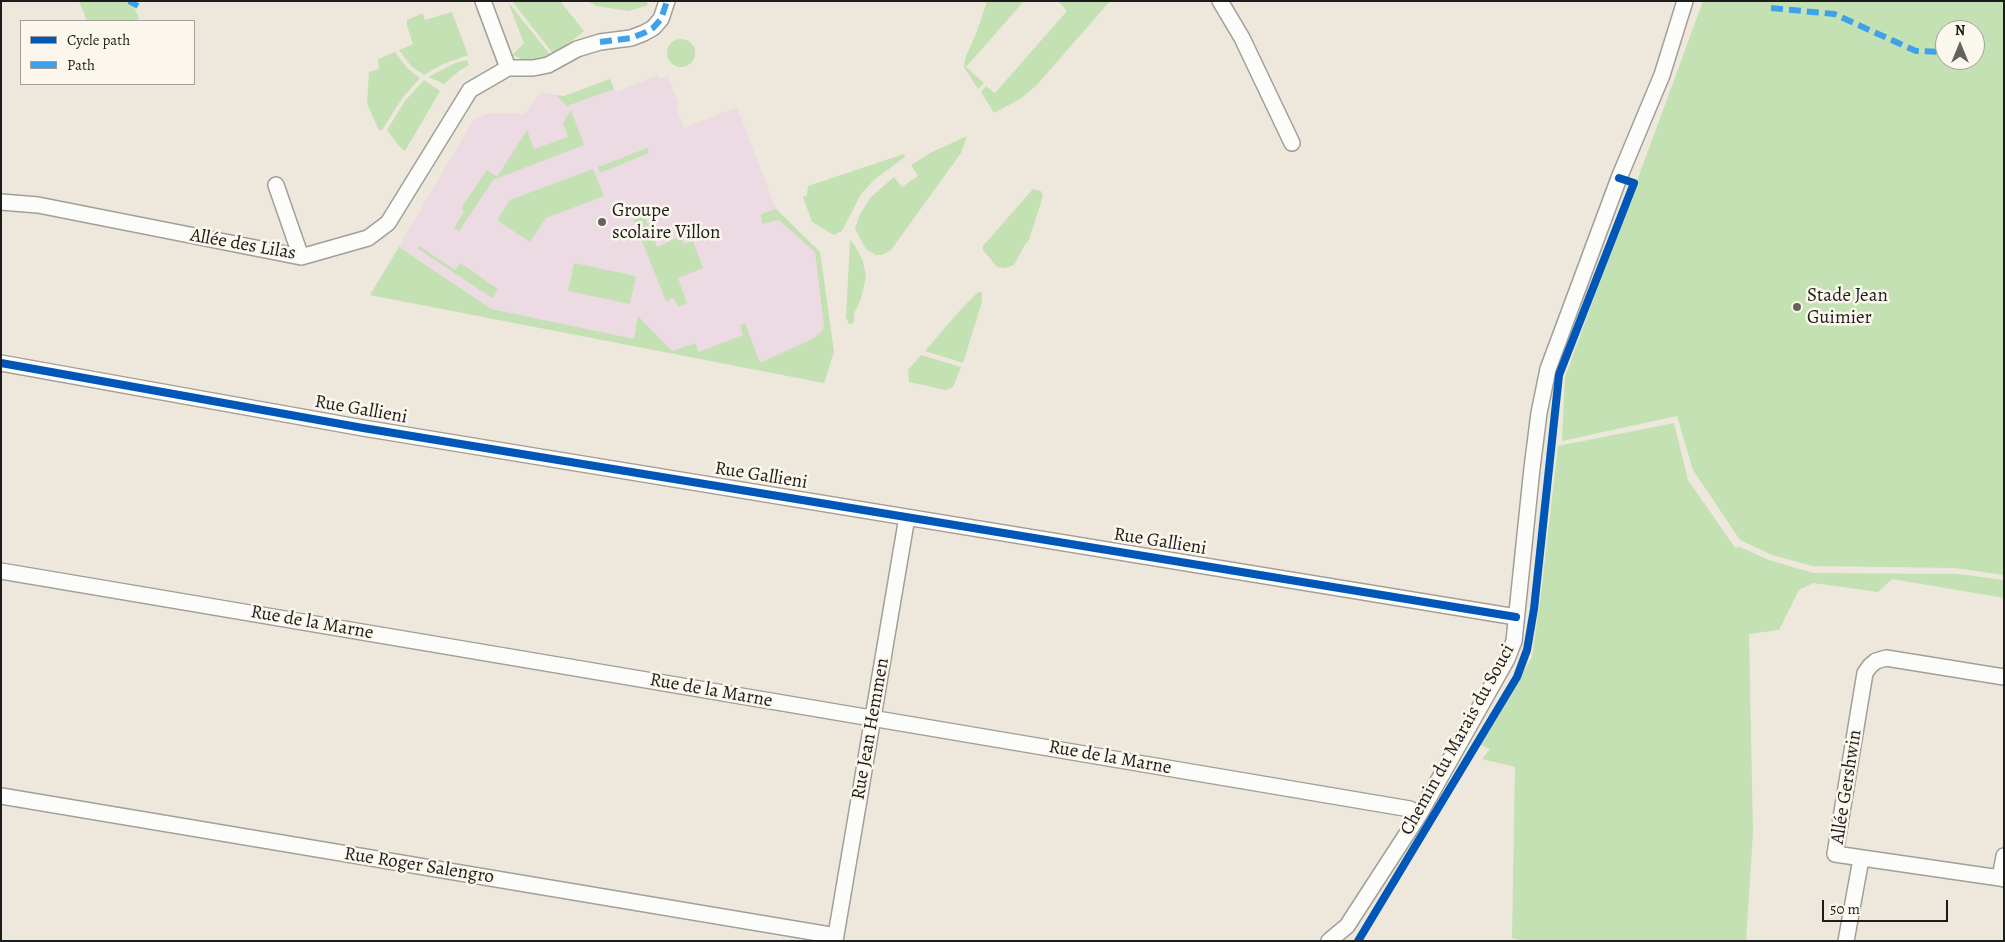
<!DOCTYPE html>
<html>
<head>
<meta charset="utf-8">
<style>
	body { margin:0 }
	#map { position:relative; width:2005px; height:942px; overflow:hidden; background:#eee8dc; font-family:Alegreya,serif }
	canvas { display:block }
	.frame { position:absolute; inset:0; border:2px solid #1c1c1c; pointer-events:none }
	.legend { position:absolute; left:20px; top:20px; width:175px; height:65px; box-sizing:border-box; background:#fbf7ec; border:1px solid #a29f99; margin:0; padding:6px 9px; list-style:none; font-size:15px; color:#1c1c1c }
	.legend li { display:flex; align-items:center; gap:10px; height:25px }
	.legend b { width:25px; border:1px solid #a29f99 }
	.north { position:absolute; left:1935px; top:20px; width:50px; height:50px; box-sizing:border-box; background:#fbf7ec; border:1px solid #a29f99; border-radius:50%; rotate:0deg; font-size:14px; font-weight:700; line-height:20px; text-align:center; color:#1c1c1c }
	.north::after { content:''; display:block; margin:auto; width:18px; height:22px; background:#66635f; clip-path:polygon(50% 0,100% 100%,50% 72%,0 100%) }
	.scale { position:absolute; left:1822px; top:900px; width:126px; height:22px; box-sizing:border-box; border:2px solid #1c1c1c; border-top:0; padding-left:6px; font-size:15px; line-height:18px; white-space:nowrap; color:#1c1c1c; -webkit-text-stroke:4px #fbf7ec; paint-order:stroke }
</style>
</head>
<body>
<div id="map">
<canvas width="2005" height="942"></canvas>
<div class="frame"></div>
<ul class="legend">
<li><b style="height:6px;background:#0057b8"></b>Cycle path</li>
<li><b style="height:6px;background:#3da2ea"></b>Path</li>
</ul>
<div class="north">N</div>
<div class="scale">50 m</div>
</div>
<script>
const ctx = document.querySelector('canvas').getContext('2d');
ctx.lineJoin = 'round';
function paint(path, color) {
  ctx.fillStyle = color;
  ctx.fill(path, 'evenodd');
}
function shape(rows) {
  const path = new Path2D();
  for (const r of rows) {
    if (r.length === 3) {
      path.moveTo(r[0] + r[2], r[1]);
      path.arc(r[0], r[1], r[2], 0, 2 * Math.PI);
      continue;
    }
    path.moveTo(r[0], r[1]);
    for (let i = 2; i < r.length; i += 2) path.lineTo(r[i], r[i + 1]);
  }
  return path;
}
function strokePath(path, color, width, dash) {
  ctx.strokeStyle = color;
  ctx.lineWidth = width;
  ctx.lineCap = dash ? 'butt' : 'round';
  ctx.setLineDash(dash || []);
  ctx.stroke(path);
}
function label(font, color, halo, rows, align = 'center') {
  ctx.font = font + ' Alegreya,serif';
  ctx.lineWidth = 5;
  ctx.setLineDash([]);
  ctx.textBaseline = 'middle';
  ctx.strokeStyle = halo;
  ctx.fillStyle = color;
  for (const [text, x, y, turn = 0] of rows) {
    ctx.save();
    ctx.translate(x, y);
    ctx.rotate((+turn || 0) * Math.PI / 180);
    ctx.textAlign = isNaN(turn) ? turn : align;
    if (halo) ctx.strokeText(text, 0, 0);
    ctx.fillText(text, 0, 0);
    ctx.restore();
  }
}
paint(shape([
	[658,75,660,79,668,76,679,106,676,107,684,128,737,107,776,209,820,252,834,352,824,383,370,295,474,119,489,113,524,114,541,92,564,96,610,79,616,92]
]), '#eddbe4');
paint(shape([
	[79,1,132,1,139,19,133,21,87,21],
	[512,1,560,1,584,31,554,55],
	[587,1,646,1,648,5,629,11,596,6],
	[987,1,1024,1,966,67,984,83,978,89,964,67,966,56,976,34],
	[1060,1,1110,1,1036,86,1020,99,994,113,981,92,986,86,995,93,1067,11,1059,2],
	[1703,1,2004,1,2004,575,1955,568,1813,566,1772,555,1740,540,1693,470,1677,416,1562,441,1565,377],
	[1945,30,1975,30,1975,60,1945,60],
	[508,2,552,57,540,61,526,61,512,55,524,43],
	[452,12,468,55,443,64,424,75,411,66,399,50,413,44,407,26,407,20,423,13,425,20],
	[681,53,14],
	[395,52,407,68,420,78,403,97,382,130,379,130,367,104,369,72,379,69,378,59],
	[467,60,469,65,459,71,444,84,428,77,455,63],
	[610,79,614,89,567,106,556,95,564,96],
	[424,80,440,91,405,151,398,145,387,130,405,101],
	[571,110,584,145,493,180,459,231,454,228,464,212,462,209,463,205,487,170,497,177,527,130,534,149,568,137,563,123],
	[967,136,961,153,891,250,882,255,876,255,866,249,855,229,860,214,871,197,894,177,902,187,918,176,911,165,930,153],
	[647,148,649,153,600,173,598,167],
	[904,154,905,157,875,179,861,194,842,231,834,235,812,222,803,197,807,195,808,186],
	[593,169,604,196,546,218,530,242,497,220,510,200],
	[1033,189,1041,191,1043,196,1029,240,1024,246,1014,265,1005,268,997,267,983,250,983,246],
	[776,209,820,252,834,352,824,383,370,295,399,247,491,309,634,339,638,316,672,351,695,343,699,352,743,335,740,325,745,323,760,363,814,338,822,331,824,325,815,252,779,220,762,224,761,214],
	[645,217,657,247,681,236,684,244,693,241,703,268,678,278,687,303,678,307,674,298,670,298,669,302,666,301,633,219],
	[850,240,854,244,863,261,866,277,861,299,854,313,854,320,853,323,849,324,846,317],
	[419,246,455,270,460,263,498,289,492,298,417,248],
	[574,263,636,276,630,304,568,291],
	[978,292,982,292,982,302,963,363,925,351,962,308],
	[921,355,961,367,953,387,946,390,909,382,908,370],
	[1674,423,1688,480,1736,549,1738,546,1769,560,1813,573,1959,574,2004,580,2004,598,1892,579,1878,592,1813,583,1799,590,1779,630,1749,634,1753,833,1746,941,1522,941,1512,938,1515,767,1482,759,1490,749,1481,745,1532,657,1541,594,1558,446]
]), '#c3e1b2');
const minor = shape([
	[1220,1,1242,38,1292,143],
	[508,68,533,68,548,65,577,49,600,42,631,38,644,33,653,28,661,19,667,1],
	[276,185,301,257],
	[1,202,38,205,301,257,368,238,388,223,470,90,508,68,483,1],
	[1,363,363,428,1516,617],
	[1,571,1410,809,1419,815],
	[1,796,836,936],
	[2004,856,2000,878,2004,879],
	[2000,878,1835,854,1865,673,1870,666,1876,661,1886,658,2004,677],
	[835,941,907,517],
	[1329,941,1347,926,1419,815,1507,659,1514,641,1532,468,1539,413,1548,369,1619,178,1662,75,1685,1],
	[1846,941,1861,859]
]);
strokePath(minor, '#a29f98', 18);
strokePath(minor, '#fcfcfa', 15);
strokePath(shape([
	[129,1,138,6],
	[1771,8,1834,14,1916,51,1940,52],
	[600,42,631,38,644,33,653,28,661,19,667,1]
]), '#3da2ea', 6, [12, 6]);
strokePath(shape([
	[1,363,363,428,1516,617],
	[1358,941,1517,677,1527,650,1534,609,1559,375,1634,183,1619,178]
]), '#0057b8', 8);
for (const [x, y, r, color] of [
	[602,222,5,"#66635f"],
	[1797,307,5,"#66635f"]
]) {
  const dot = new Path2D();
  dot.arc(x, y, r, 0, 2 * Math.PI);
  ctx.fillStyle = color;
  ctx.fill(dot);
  strokePath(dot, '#fbf7ec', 2);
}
label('19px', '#1c1c1c', '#fbf7ec', [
	["Groupe",612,211],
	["scolaire Villon",612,233],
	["Stade Jean",1807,296],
	["Guimier",1807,318]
], 'left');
label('19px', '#1c1c1c', '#fbf7ec', [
	["Allée des Lilas",243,245,10],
	["Rue Gallieni",361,410,10],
	["Rue Gallieni",761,476,9],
	["Rue Gallieni",1160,542,9],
	["Rue de la Marne",312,623,10],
	["Rue de la Marne",711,691,10],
	["Rue Jean Hemmen",871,729,-80],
	["Chemin du Marais du Souci",1458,740,-61],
	["Rue de la Marne",1110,758,10],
	["Allée Gershwin",1847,787,-81],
	["Rue Roger Salengro",419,866,9]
]);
</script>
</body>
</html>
